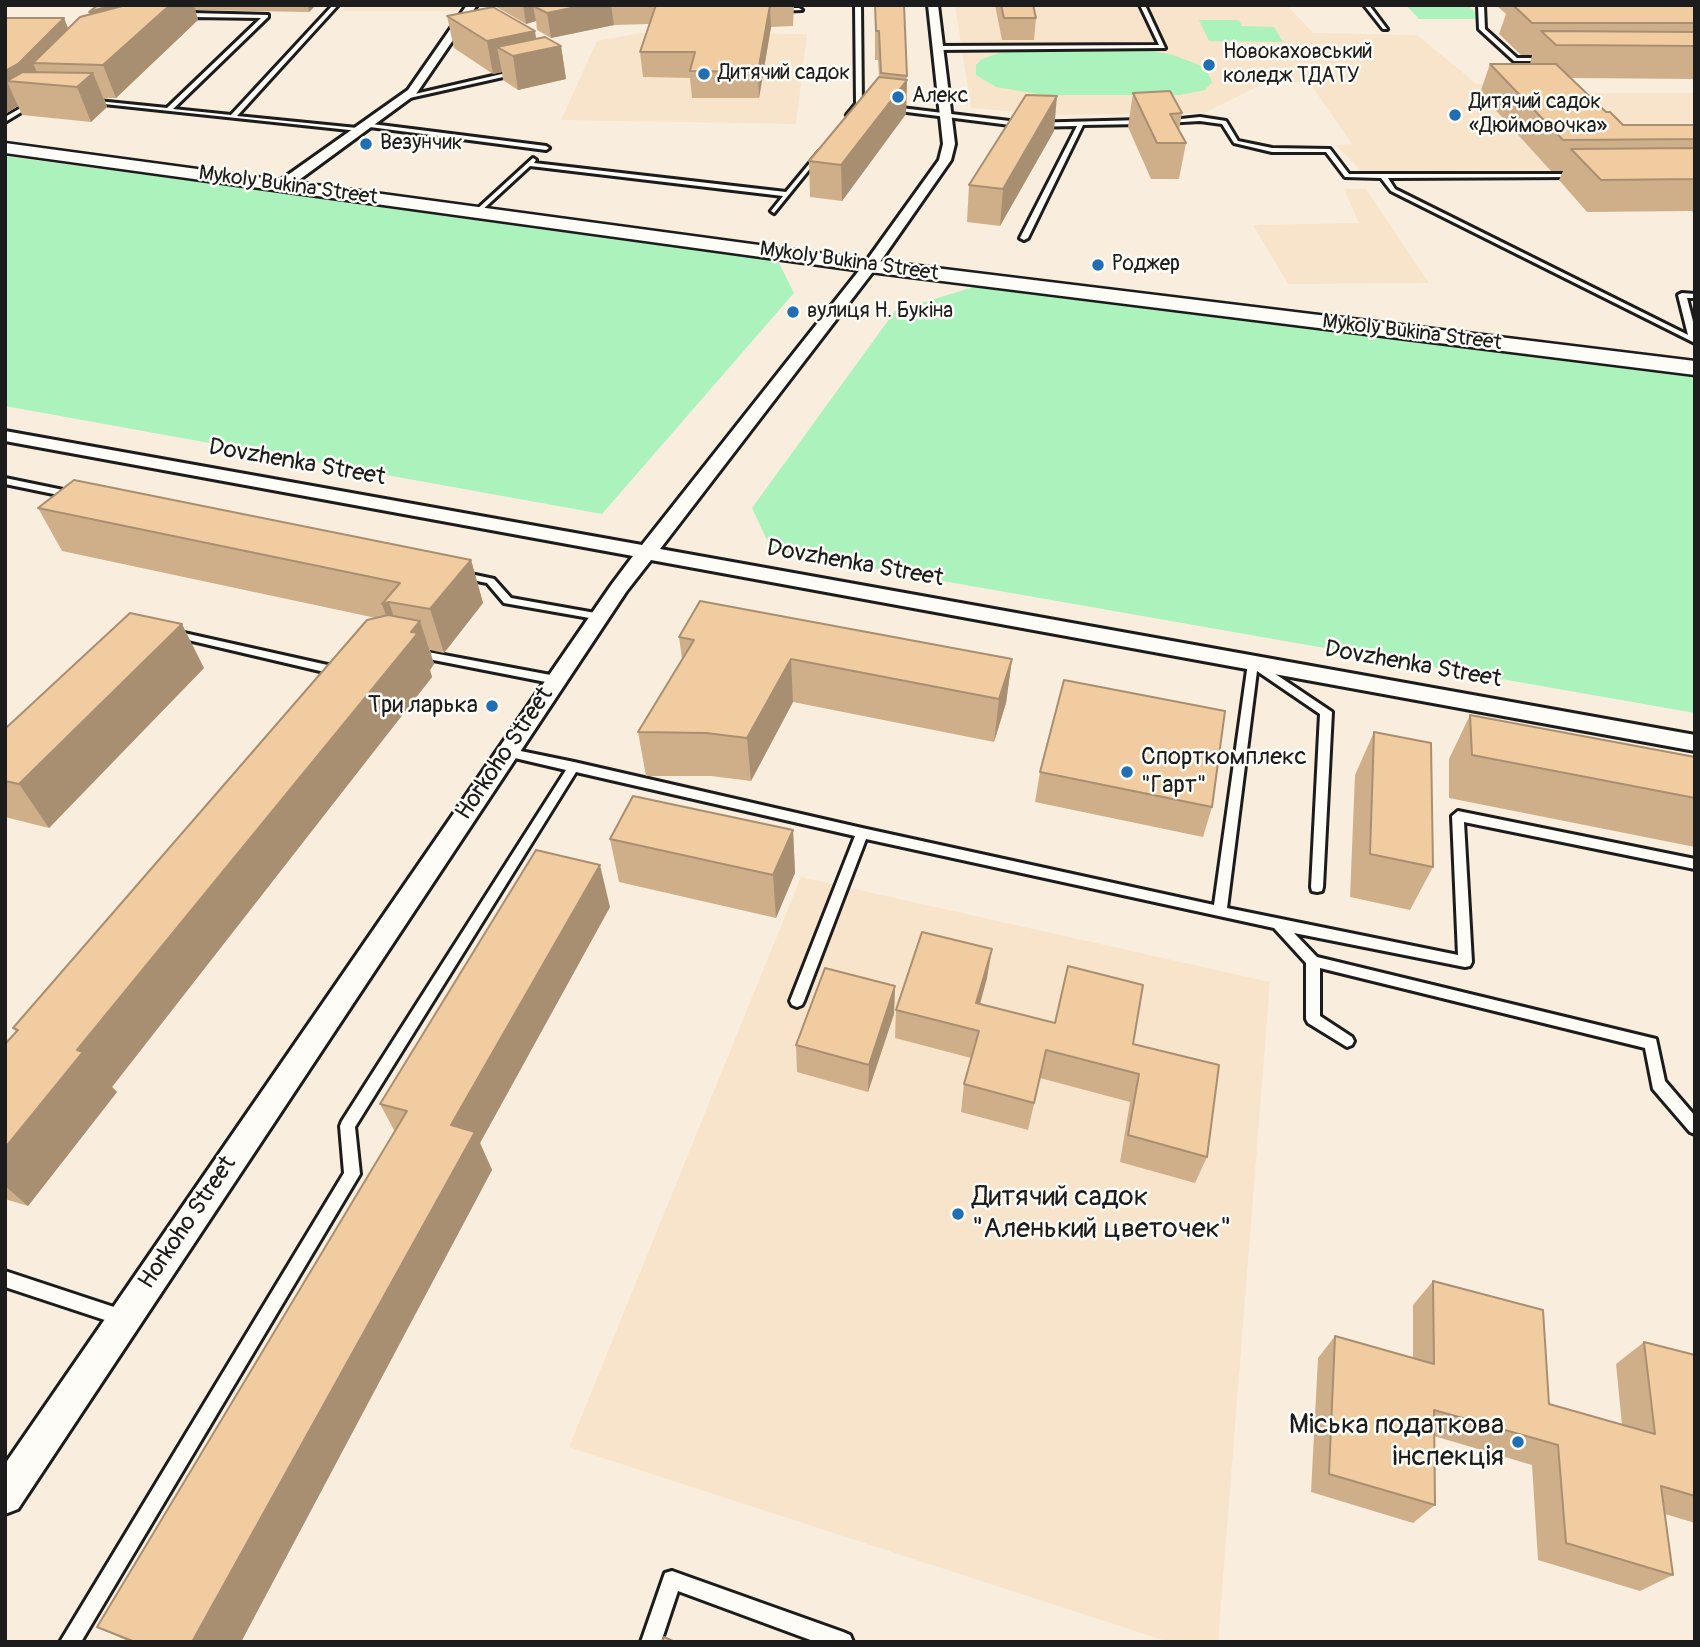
<!DOCTYPE html>
<html>
<head>
<meta charset="utf-8">
<style>
	body { margin:0 }
	#map { position:relative; width:1700px; height:1647px; overflow:hidden; background:#f9eedd; font-family:Pangolin,sans-serif }
	canvas { display:block }
	.frame { position:absolute; inset:0; border:7px solid #1c1c1c; pointer-events:none }
</style>
</head>
<body>
<div id="map">
<canvas width="1700" height="1647"></canvas>
<div class="frame"></div>
</div>
<script>
const ctx = document.querySelector('canvas').getContext('2d');
ctx.lineJoin = 'round';
function paint(path, color) {
  ctx.fillStyle = color;
  ctx.fill(path, 'evenodd');
}
function shape(rows) {
  const path = new Path2D();
  for (const r of rows) {
    path.moveTo(r[0], r[1]);
    for (let i = 2; i < r.length; i += 2) path.lineTo(r[i], r[i + 1]);
  }
  return path;
}
function strokePath(path, color, width, dash) {
  ctx.strokeStyle = color;
  ctx.lineWidth = width;
  ctx.lineCap = dash ? 'butt' : 'round';
  ctx.setLineDash(dash || []);
  ctx.stroke(path);
}
function label(font, color, halo, rows, align = 'center') {
  ctx.font = font + ' Pangolin,sans-serif';
  ctx.lineWidth = 5;
  ctx.setLineDash([]);
  ctx.textBaseline = 'middle';
  ctx.strokeStyle = halo;
  ctx.fillStyle = color;
  for (const [text, x, y, turn = 0] of rows) {
    ctx.save();
    ctx.translate(x, y);
    ctx.rotate((+turn || 0) * Math.PI / 180);
    ctx.textAlign = isNaN(turn) ? turn : align;
    if (halo) ctx.strokeText(text, 0, 0);
    ctx.fillText(text, 0, 0);
    ctx.restore();
  }
}
paint(shape([
	[347,5,461,5,457,11,342,11],
	[955,5,1287,5,1313,33,1417,35,1477,84,1544,85,1638,169,1361,171,1336,145,1352,144,1309,82,1269,81,1204,113,1055,115,971,108],
	[640,33,807,34,796,124,561,120,597,41],
	[1570,93,1695,93,1695,136,1616,136],
	[1344,189,1366,189,1429,283,1288,284,1253,225,1359,223],
	[801,877,1270,982,1218,1642,1169,1642,569,1447]
]), '#f7e4cb');
paint(shape([
	[1406,5,1468,5,1482,19,1419,19],
	[1199,20,1239,20,1242,26,1274,27,1283,42,1209,41],
	[1027,49,1152,51,1173,55,1205,67,1212,82,1205,90,1180,95,1044,95,996,87,976,75,976,65,982,59,999,53],
	[5,156,777,259,794,293,602,514,5,406],
	[980,285,1695,376,1695,713,772,551,752,508,895,311]
]), '#acf2bd');
const lane = shape([
	[333,5,338,5,237,116,357,128,359,131,85,102,88,100,167,108,261,18,192,17,183,20,181,17,192,13,268,15,268,17,173,109,231,115,333,5],
	[855,5,861,5,862,104,850,117,847,115,856,104,855,5],
	[1140,5,1145,5,1165,48,936,50,933,48,936,46,1159,45,1140,5],
	[1364,5,1369,5,1387,29,1383,29,1364,5],
	[1478,5,1484,5,1485,29,1517,58,1547,58,1549,61,1514,61,1479,29,1478,5],
	[778,8,799,8,802,10,776,11,778,8],
	[519,70,521,73,405,99,402,97,519,70],
	[33,101,38,102,5,122,5,117,33,101],
	[893,107,1026,123,1143,120,1146,122,1143,124,1083,125,1028,238,1024,240,1020,238,1077,126,1026,127,891,110,893,107],
	[1200,117,1226,121,1238,141,1272,148,1330,149,1349,174,1577,174,1578,175,1575,177,1388,178,1395,189,1688,335,1678,295,1682,293,1695,294,1695,298,1687,298,1695,329,1695,343,1391,191,1381,178,1345,177,1326,152,1272,152,1234,143,1222,124,1200,121,1165,123,1162,121,1200,117],
	[364,123,546,146,549,148,546,150,362,126,364,123],
	[819,152,822,154,821,155,774,213,771,211,783,196,530,166,480,212,475,211,533,158,536,160,534,163,786,192,819,152],
	[5,478,73,492,78,495,73,498,5,484,5,478],
	[461,572,494,579,511,598,601,614,606,617,601,620,504,603,487,583,457,577,456,575,461,572],
	[175,631,332,666,341,663,346,667,345,670,333,674,171,636,170,634,171,632,175,631],
	[417,650,556,676,562,680,556,684,413,656,412,654,413,652,417,650],
	[1253,659,1332,712,1323,887,1322,891,1317,892,1312,891,1311,887,1320,714,1257,671,1227,908,1458,955,1452,816,1458,811,1695,859,1695,869,1464,822,1472,962,1470,966,1465,967,1294,933,1317,957,1656,1039,1665,1081,1695,1116,1695,1134,1690,1132,1653,1089,1645,1048,1320,968,1320,1016,1352,1037,1354,1041,1352,1045,1347,1047,1308,1023,1306,1019,1306,963,1274,928,866,839,804,1001,802,1005,797,1007,792,1005,790,1001,855,836,576,772,355,1127,360,1174,357,1179,81,1642,60,1642,344,1173,340,1126,342,1121,566,770,502,755,500,752,502,749,506,748,574,762,862,828,1214,905,1248,663,1253,659],
	[5,1271,123,1310,129,1312,131,1318,129,1324,123,1326,5,1287,5,1271],
	[672,1571,843,1632,850,1635,853,1642,816,1642,678,1591,661,1642,641,1642,665,1573,672,1571]
]);
const street = shape([
	[467,5,477,5,416,94,288,188,278,188,278,182,408,90,467,5],
	[928,5,938,5,955,144,951,160,875,269,660,549,1695,735,1695,751,651,560,626,592,18,1509,5,1514,5,1464,612,584,633,556,5,441,5,431,642,545,865,263,939,160,943,144,928,5]
]);
const secondary = shape([
	[5,143,870,260,1695,361,1695,375,870,272,5,153,5,143]
]);
strokePath(lane, '#1c1c1c', 6);
strokePath(street, '#1c1c1c', 6);
strokePath(secondary, '#1c1c1c', 5);
paint(lane, '#fdfcf7');
paint(street, '#fdfcf7');
paint(secondary, '#fdfcf7');
paint(shape([
	[98,5,316,5,309,12,195,10,198,20,116,98,104,98,107,107,91,122,22,115,18,106,7,113,5,113,5,18,64,18,68,29,90,15],
	[493,5,794,5,793,26,771,27,759,98,692,98,690,78,643,77,640,52,650,24,614,25,551,38,537,30,536,21,526,24],
	[875,5,904,5,907,76,906,114,842,201,810,197,809,161,879,77,878,60,875,60],
	[995,5,1033,5,1036,18,1034,40,1002,40],
	[1496,5,1695,5,1695,76,1693,79,1571,78,1606,112,1623,125,1695,125,1695,216,1692,211,1587,212,1559,180,1563,171,1551,171,1480,93,1490,64,1530,64,1532,55,1521,55,1499,34,1506,14],
	[447,16,561,46,566,79,518,90,503,80,502,72,493,74,454,48],
	[1133,93,1182,113,1179,130,1186,143,1179,179,1151,179,1128,127],
	[1054,131,1000,226,967,222,969,185],
	[38,508,471,560,483,603,444,653,430,650,434,664,430,670,432,677,112,1087,117,1092,28,1206,5,1199,5,1044,16,1032,13,1028,376,618,62,551],
	[679,637,1012,659,1006,703,994,742,793,702,751,781,711,776,646,776,638,732,682,659],
	[204,668,49,828,5,817,5,727,7,727],
	[1470,715,1695,757,1695,847,1449,798,1449,759],
	[1374,732,1433,867,1410,910,1350,897,1355,775],
	[1040,772,1212,807,1203,837,1035,802],
	[793,830,795,873,776,918,619,882,610,839],
	[610,907,480,1143,492,1170,241,1642,130,1642,97,1627,395,1132,380,1104],
	[987,978,980,1004,1133,1044,1207,1157,1195,1183,1120,1162,1130,1102,1040,1078,1028,1130,961,1112,964,1084,971,1058,895,1038,896,1010],
	[895,986,894,1014,868,1092,797,1072,796,1045],
	[1433,1281,1549,1404,1622,1425,1616,1364,1644,1342,1695,1355,1695,1523,1665,1514,1673,1575,1640,1591,1538,1560,1532,1465,1434,1436,1435,1505,1413,1523,1311,1492,1318,1358,1335,1336,1413,1358,1413,1305]
]), '#cfaf8a');
paint(shape([
	[113,5,194,5,198,20,116,98,103,65,99,38,89,12],
	[308,5,316,5,309,12],
	[523,5,611,5,614,25,551,38,547,13,533,6,536,21,526,24],
	[770,5,771,27,759,98,758,72],
	[64,18,77,51,33,63,42,84,7,81,18,106,7,113,5,109,5,71],
	[535,31,538,51,561,46,566,79,518,90,513,56,497,47,502,72,493,74,487,41],
	[93,73,107,107,91,122,77,87],
	[907,80,906,114,842,201,841,165],
	[1057,96,1054,131,1000,226,1003,189],
	[471,560,483,603,444,653,430,609],
	[389,602,403,645,397,647,382,604],
	[420,621,434,664,430,670,432,677,112,1087,117,1092,28,1206,5,1186,5,1148,77,1050],
	[182,624,204,668,49,828,19,784],
	[791,659,793,702,751,781,747,738],
	[1012,659,1006,703,994,742,999,699],
	[793,830,795,873,776,918,773,875],
	[600,865,610,907,480,1143,492,1170,241,1642,192,1642,451,1125],
	[992,949,987,978,972,1032,976,1003],
	[895,986,894,1014,868,1092,869,1065]
]), '#a98f71');
const building = shape([
	[98,5,113,5,89,12,98,5],
	[126,5,170,5,103,65,33,63,80,17,126,5],
	[535,5,586,5,547,13,533,6,535,5],
	[656,5,770,5,758,72,690,71,695,52,640,52,656,5],
	[875,5,904,5,907,76,881,73,879,31,876,31,875,5],
	[1001,5,1033,5,1036,18,1004,18,1001,5],
	[1513,5,1695,5,1695,23,1532,23,1513,5],
	[493,7,535,31,487,41,447,16,493,7],
	[5,18,64,18,18,64,5,71,5,18],
	[1541,31,1695,32,1695,46,1556,45,1541,31],
	[545,37,561,46,513,56,497,47,545,37],
	[1490,64,1556,64,1606,112,1610,112,1623,125,1695,125,1695,139,1563,140,1490,64],
	[23,72,93,73,77,87,7,81,23,72],
	[879,77,907,80,841,165,809,161,879,77],
	[1170,91,1182,113,1170,114,1186,143,1157,143,1133,93,1170,91],
	[1026,95,1057,96,1003,189,969,185,1026,95],
	[1695,148,1695,179,1601,180,1571,149,1695,148],
	[74,480,471,560,430,609,389,602,382,604,400,583,38,508,74,480],
	[700,601,1012,659,999,699,791,659,747,738,706,733,638,732,694,640,679,637,700,601],
	[130,613,182,624,19,784,5,781,5,727,7,727,130,613],
	[388,615,420,621,411,632,418,633,77,1050,83,1052,5,1148,5,1044,18,1030,13,1028,367,620,388,615],
	[1064,680,1225,711,1212,807,1040,772,1064,680],
	[1470,715,1695,757,1695,798,1472,755,1470,715],
	[1374,732,1431,743,1433,867,1370,854,1374,732],
	[633,796,793,830,773,875,610,839,633,796],
	[536,850,600,865,451,1125,475,1132,192,1642,135,1642,97,1627,407,1111,380,1104,536,850],
	[922,932,992,949,976,1003,1055,1023,1068,966,1143,985,1133,1044,1219,1065,1207,1157,1128,1135,1139,1074,1046,1050,1034,1103,964,1084,979,1031,896,1010,922,932],
	[825,968,895,986,869,1065,796,1045,825,968],
	[1433,1281,1543,1310,1549,1404,1655,1434,1644,1342,1695,1355,1695,1496,1661,1486,1673,1575,1566,1543,1558,1445,1434,1410,1435,1505,1329,1474,1335,1336,1434,1364,1433,1281],
	[664,1637,675,1642,662,1642,664,1637]
]);
paint(building, '#f1cca1');
strokePath(building, '#a98f71', 2);
for (const [x, y, r, color] of [
	[1209,65,7,"#1f6fb2"],
	[704,74,7,"#1f6fb2"],
	[898,97,7,"#1f6fb2"],
	[1455,115,7,"#1f6fb2"],
	[366,144,7,"#1f6fb2"],
	[1098,265,7,"#1f6fb2"],
	[793,312,7,"#1f6fb2"],
	[492,706,7,"#1f6fb2"],
	[1127,772,7,"#1f6fb2"],
	[958,1214,7,"#1f6fb2"],
	[1518,1442,7,"#1f6fb2"]
]) {
  const dot = new Path2D();
  dot.arc(x, y, r, 0, 2 * Math.PI);
  ctx.fillStyle = color;
  ctx.fill(dot);
  strokePath(dot, '#fdfcf7', 2.5);
}
label('21px', '#1c1c1c', '#fdfcf7', [
	["Новокаховський",1223,53],
	["коледж ТДАТУ",1223,77],
	["Дитячий садок",718,74],
	["Алекс",912,97],
	["Дитячий садок",1469,103],
	["«Дюймовочка»",1469,127],
	["Везунчик",380,144],
	["Роджер",1112,265],
	["вулиця Н. Букіна",807,312]
], 'left');
label('21px', '#1c1c1c', '#fdfcf7', [
	["Mykoly Bukina Street",288,186,8],
	["Mykoly Bukina Street",849,262,8],
	["Mykoly Bukina Street",1412,333,7]
]);
label('24px', '#1c1c1c', '#fdfcf7', [
	["Dovzhenka Street",297,463,10],
	["Dovzhenka Street",855,564,10],
	["Dovzhenka Street",1413,665,10],
	["Horkoho Street",505,754,-56],
	["Horkoho Street",188,1223,-56]
]);
label('24px', '#1c1c1c', '#fdfcf7', [
	["Три ларька",478,706],
	["Спорткомплекс",1141,758,"left"],
	["\"Гарт\"",1141,786,"left"]
], 'right');
label('28px', '#1c1c1c', '#fdfcf7', [
	["Дитячий садок",972,1198],
	["\"Аленький цветочек\"",972,1230],
	["Міська податкова",1504,1426,"right"],
	["інспекція",1504,1458,"right"]
], 'left');
</script>
</body>
</html>
